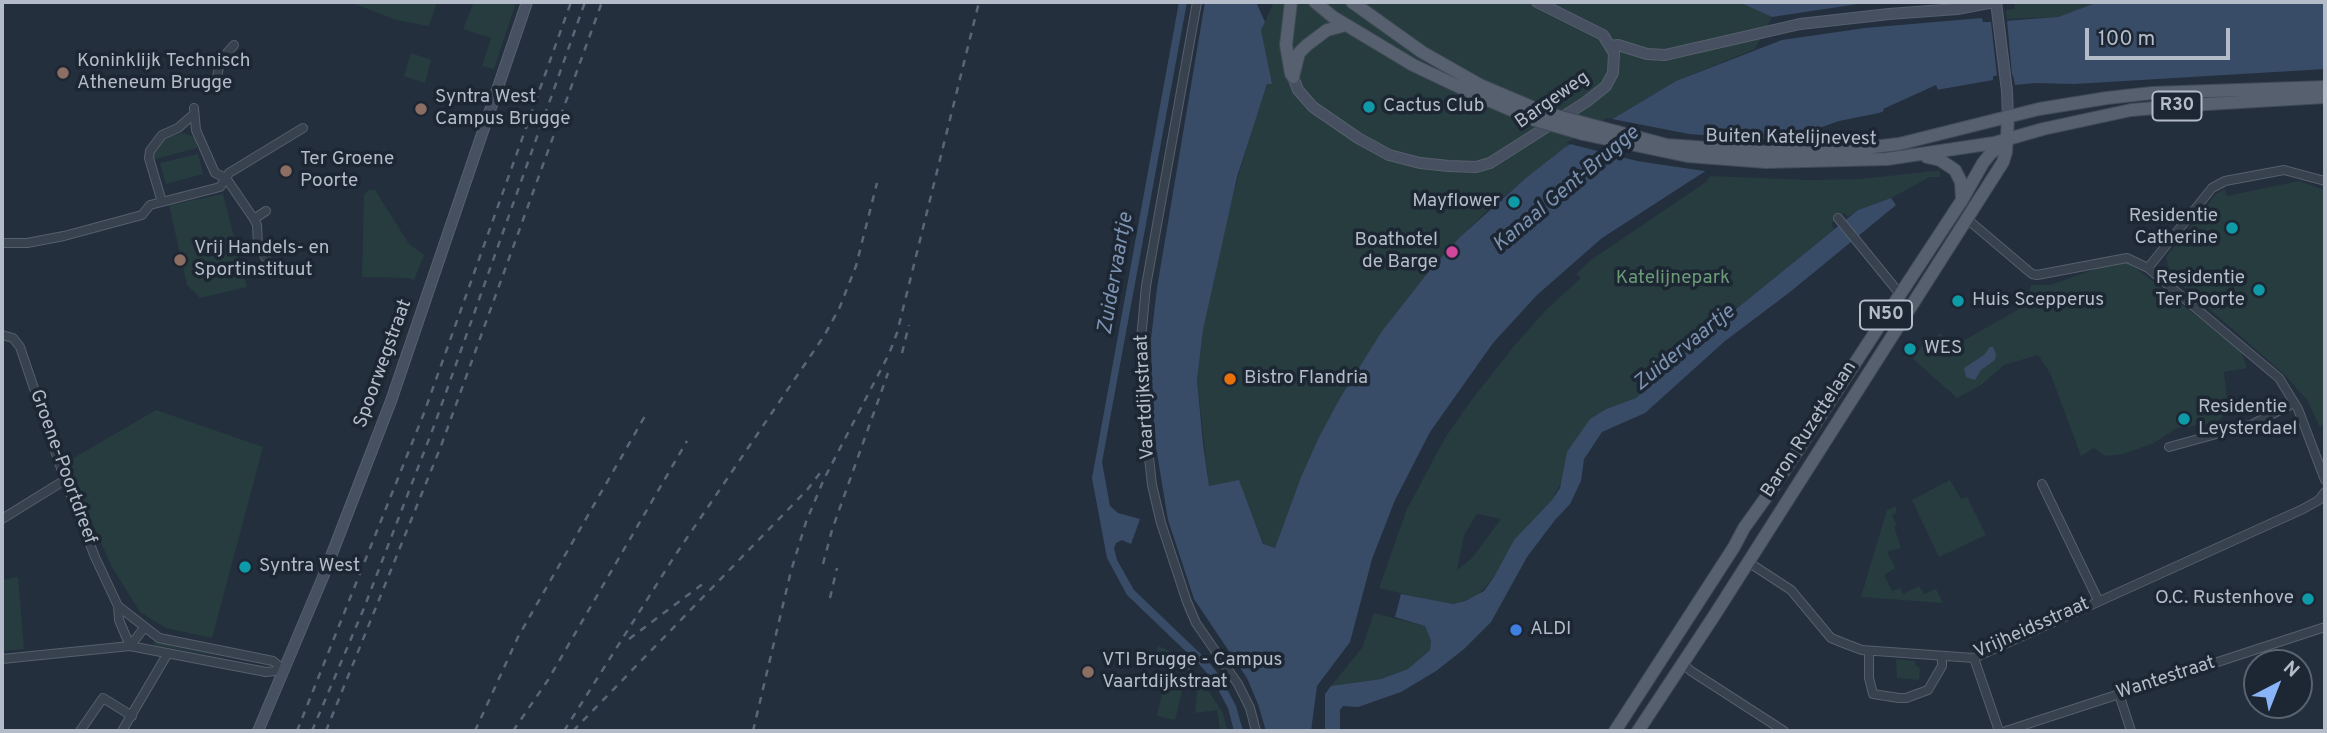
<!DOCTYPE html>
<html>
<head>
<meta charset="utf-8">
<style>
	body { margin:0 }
	#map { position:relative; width:2327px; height:733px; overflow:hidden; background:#242f3e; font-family:Overpass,sans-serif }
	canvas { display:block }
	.frame { position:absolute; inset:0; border:4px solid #b4bcc9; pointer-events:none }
	.north { position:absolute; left:2243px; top:649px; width:70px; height:70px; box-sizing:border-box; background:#1d2633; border:2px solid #59626f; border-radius:50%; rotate:42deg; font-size:19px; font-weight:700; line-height:28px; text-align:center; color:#b4bcc9 }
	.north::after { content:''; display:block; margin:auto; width:24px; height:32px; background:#8ab4f8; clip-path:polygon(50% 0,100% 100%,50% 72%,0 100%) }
	.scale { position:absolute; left:2085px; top:28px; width:145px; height:32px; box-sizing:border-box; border:4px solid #b4bcc9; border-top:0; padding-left:9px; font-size:21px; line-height:24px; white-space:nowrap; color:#b4bcc9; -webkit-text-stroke:5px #1d2633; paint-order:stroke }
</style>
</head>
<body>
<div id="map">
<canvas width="2327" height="733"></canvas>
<div class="frame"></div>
<div class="north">N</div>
<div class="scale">100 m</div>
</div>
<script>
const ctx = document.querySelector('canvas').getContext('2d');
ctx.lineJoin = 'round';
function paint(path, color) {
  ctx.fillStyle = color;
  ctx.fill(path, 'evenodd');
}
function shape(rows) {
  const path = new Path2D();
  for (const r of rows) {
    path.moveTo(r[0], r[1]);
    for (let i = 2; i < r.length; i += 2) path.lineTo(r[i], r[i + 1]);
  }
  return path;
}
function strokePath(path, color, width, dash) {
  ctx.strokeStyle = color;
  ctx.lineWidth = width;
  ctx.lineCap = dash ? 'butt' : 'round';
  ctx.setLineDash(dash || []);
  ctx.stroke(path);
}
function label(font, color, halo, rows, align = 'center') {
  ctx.font = font + ' Overpass,sans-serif';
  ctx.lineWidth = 7;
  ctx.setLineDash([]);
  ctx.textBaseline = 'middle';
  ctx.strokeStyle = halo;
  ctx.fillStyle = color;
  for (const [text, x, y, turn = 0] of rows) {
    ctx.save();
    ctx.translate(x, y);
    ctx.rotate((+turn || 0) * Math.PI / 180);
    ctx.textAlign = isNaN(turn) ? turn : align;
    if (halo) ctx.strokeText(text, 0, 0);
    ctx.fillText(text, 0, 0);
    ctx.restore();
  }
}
paint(shape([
	[358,2,437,2,429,26,396,20,355,4],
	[474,2,516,2,494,69,482,66,491,38,463,29],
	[1274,2,1739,2,1772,17,1755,49,1676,81,1564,148,1491,207,1460,237,1430,270,1382,331,1340,398,1319,437,1301,477,1275,548,1264,545,1239,481,1209,486,1197,380,1203,330,1230,206,1254,121,1268,83,1271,84,1261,30],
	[2014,2,2098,2,2058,17,2007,19,2006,10,2015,9],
	[411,53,431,60,425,83,404,76],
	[184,133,196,138,197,148,155,159,152,155,163,138],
	[198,154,203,174,166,184,160,163],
	[1934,171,1940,171,1940,177,1930,177,1891,198,1858,210,1848,217,1844,213,1831,224,1834,229,1714,327,1646,390,1636,398,1606,409,1590,419,1564,467,1563,478,1552,500,1514,541,1494,577,1478,595,1458,603,1446,604,1379,588,1407,509,1445,438,1470,402,1514,346,1546,310,1581,278,1576,274,1591,260,1706,182,1710,176,1809,180,1860,179],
	[1477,514,1501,519,1472,558,1457,570,1464,535],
	[2299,181,2325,190,2325,423,2320,427,2307,400,2285,375,2170,275,2166,257,2216,194,2225,189,2227,196],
	[368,190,375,190,409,244,424,255,414,280,408,278,362,277,364,195],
	[223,194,247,287,200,298,187,285,169,205],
	[2128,262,2241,351,2247,368,2224,372,2228,410,2218,423,2177,428,2154,443,2123,454,2105,456,2094,448,2081,456,2050,373,2038,355,2004,365,1981,385,1957,398,1913,359,1925,342,1930,346,1939,333,1956,345,2026,305,2031,285,2050,285,2104,266],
	[156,410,263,447,212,638,166,628,140,612,112,567,65,463],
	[1950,480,1961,499,1967,497,1986,535,1939,557,1912,500],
	[1896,506,1896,513,1892,515,1897,525,1894,527,1901,548,1887,552,1895,568,1884,575,1892,591,1900,588,1903,594,1919,586,1924,594,1936,589,1943,603,1861,597,1887,510],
	[18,577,24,649,2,651,2,580],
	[1374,613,1425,626,1431,641,1430,650,1408,669,1381,679,1331,686,1362,648],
	[156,640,172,646,226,658,155,645,153,642],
	[1158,646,1179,655,1202,681,1223,713,1227,731,1220,731,1217,710,1195,713,1197,693,1192,677,1179,662,1156,653],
	[1896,659,1915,661,1915,665,1920,668,1919,680,1897,678],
	[1166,675,1185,679,1175,720,1157,716]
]), '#263c3f');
paint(shape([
	[1179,2,1187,2,1102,462,1110,506,1118,513,1140,519,1131,544,1122,540,1116,543,1114,548,1117,560,1134,590,1207,660,1220,676,1236,706,1243,731,1234,731,1228,708,1213,680,1198,663,1127,595,1107,558,1092,478],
	[1205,2,1256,2,1265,22,1261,30,1272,84,1267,84,1237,177,1203,330,1197,380,1203,444,1209,486,1239,480,1263,544,1275,548,1301,477,1319,437,1340,398,1382,331,1430,270,1460,237,1526,178,1564,148,1676,81,1782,40,1865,28,1982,18,1983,22,1991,22,2058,17,2098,2,2316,2,2325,4,2325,69,2074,84,2036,83,2015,85,2013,75,1993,76,1993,80,1936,90,1879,113,1839,121,1788,139,1755,139,1602,238,1537,295,1493,343,1430,432,1395,500,1372,559,1350,642,1317,686,1311,731,1266,731,1258,704,1247,678,1194,599,1168,520,1156,447,1152,401,1151,339,1157,288],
	[1739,2,1871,2,1772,17],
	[1891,198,1896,205,1790,292,1725,341,1645,413,1602,432,1584,459,1581,481,1570,504,1555,520,1527,557,1491,622,1464,649,1436,671,1401,692,1358,707,1343,706,1340,710,1340,731,1325,731,1325,694,1331,686,1381,679,1408,669,1430,650,1431,641,1425,626,1395,617,1401,594,1453,604,1465,601,1484,591,1494,577,1514,540,1552,500,1560,488,1567,452,1590,419,1606,409,1636,398,1714,327,1858,210],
	[1990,347,1993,347,1996,354,1995,360,1981,370,1975,380,1966,377,1964,368,1984,355]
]), '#394c67');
paint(shape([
	[2007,20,2012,75,1997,76,1991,22],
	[1936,85,1938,90,1885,114,1883,109],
	[1607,118,1689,134,1766,140,1766,143,1756,143,1711,172,1637,161,1566,143]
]), '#242f3e');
const street = shape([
	[1197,2,1146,286,1141,339,1143,402,1152,485,1161,523,1187,602,1196,623,1238,684,1250,708,1256,731],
	[212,87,217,78,220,61,234,45],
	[194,108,196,130,215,173,226,178,254,219,257,225,258,245,274,272],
	[162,202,149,158,150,151,162,135,178,128,194,114],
	[1838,218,1900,294],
	[254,219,266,211],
	[1967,219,2032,274,2037,275,2127,258,2148,268,2279,378,2298,409,2325,480],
	[2,243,27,243,64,236,142,215,150,205,220,187,229,173,303,128],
	[2148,268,2212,188,2225,181,2284,170,2325,181],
	[2,335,13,338,20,347,65,480,95,557,118,606,159,638,273,661,284,670],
	[2169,447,2253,424,2294,403],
	[2042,484,2098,600],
	[2,519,65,480],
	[1748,562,1791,590,1831,638,1846,644,1862,650,1974,658,2303,509,2319,500,2325,492],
	[118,606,119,620,130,646,266,672,284,670],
	[1869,651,1869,678,1873,694,1899,698,1906,698,1928,690,1942,666,1942,656],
	[1974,658,1999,731],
	[2,659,130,646,144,628],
	[1682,663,1691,671,1784,731],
	[2119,694,2131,731],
	[80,731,103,698,132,716],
	[122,731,168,653],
	[2006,731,2325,627]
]);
const secondary = shape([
	[1996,2,2007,91,2008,118],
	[1611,46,1618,45,1647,54,1665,55,1800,24,1889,14,1957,9,1994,2],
	[1293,77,1298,90,1313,107,1358,138,1389,155,1420,163,1449,166,1476,167,1490,163,1586,102,1606,86,1613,73,1614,53,1603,35,1537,2],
	[258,731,323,577,391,401,527,2]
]);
const primary = shape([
	[1315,2,1333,17,1413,65,1474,94,1535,120],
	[1352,2,1422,52,1480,85,1546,113],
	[1291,74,1286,45,1291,2],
	[1293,77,1299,53,1307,45,1327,30,1346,25],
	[1766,152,1846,150,1899,144,2039,109,2107,98,2152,93,2325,87],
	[1927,157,1940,160,1955,170,1961,182,1962,199],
	[1766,162,1887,159,1994,143,2043,129,2131,110,2190,105,2325,97],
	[1615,731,1734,547,1744,528,1777,482,1962,200,1983,163,1991,153,2007,140],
	[1638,731,1714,616,2003,162,2006,152,2008,118]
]);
strokePath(street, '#565f6c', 10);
strokePath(secondary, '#565f6c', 12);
strokePath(primary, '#414a57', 14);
strokePath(street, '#38414e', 8);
strokePath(secondary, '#465061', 10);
strokePath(primary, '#56606e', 12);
strokePath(shape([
	[902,353,909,325],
	[823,564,832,530,888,373],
	[830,598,837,568],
	[629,639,704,583],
	[297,731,424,413,571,2],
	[312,731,364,608,434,426,585,2],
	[326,731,441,446,602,2],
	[475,731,518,637,645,416],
	[513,731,548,680,687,441],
	[564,731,674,557,824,336,839,309,856,266,877,183],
	[573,731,807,490,820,473],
	[753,731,791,571,806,522,824,479,889,354,897,333,979,2]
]), '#5a6575', 2.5, [7, 7]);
const primaryBridge = shape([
	[1546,113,1667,145,1766,152],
	[1535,120,1583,134,1687,156,1766,162]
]);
strokePath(primaryBridge, '#414a57', 14, []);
strokePath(primaryBridge, '#56606e', 12);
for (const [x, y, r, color] of [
	[63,73,7,"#8d6e63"],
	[1369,107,7,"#0f9aa8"],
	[421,109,7,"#8d6e63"],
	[286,171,7,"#8d6e63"],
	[1514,202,7,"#0f9aa8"],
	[2232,228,7,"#0f9aa8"],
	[1452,252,7,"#d1479c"],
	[180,260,7,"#8d6e63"],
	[2259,290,7,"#0f9aa8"],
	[1958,301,7,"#0f9aa8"],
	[1910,349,7,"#0f9aa8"],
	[1230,379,7,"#e8710a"],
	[2184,419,7,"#0f9aa8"],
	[245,567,7,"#0f9aa8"],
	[2308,599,7,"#0f9aa8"],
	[1516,630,7,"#3f7fe0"],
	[1088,672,7,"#8d6e63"]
]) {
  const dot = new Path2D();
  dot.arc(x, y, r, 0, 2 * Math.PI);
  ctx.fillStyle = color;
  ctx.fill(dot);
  strokePath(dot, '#1d2633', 2.5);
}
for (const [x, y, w] of [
	[2177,106,49],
	[1886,315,52]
]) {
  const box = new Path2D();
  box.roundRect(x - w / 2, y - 14.5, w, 29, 5);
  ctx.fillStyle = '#1d2633';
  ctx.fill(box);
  strokePath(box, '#b4bcc9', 2);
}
label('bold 18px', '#b4bcc9', null, [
	["R30",2177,106],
	["N50",1886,315]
]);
label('19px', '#b4bcc9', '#1d2633', [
	["Koninklijk Technisch",77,62],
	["Atheneum Brugge",77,84],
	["Syntra West",435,98],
	["Campus Brugge",435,120],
	["Cactus Club",1383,107],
	["Ter Groene",300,160],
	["Poorte",300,182],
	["Mayflower",1500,202,"right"],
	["Residentie",2218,217,"right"],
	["Catherine",2218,239,"right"],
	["Boathotel",1438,241,"right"],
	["de Barge",1438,263,"right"],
	["Vrij Handels- en",194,249],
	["Sportinstituut",194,271],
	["Residentie",2245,279,"right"],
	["Ter Poorte",2245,301,"right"],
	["Huis Scepperus",1972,301],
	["WES",1924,349],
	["Bistro Flandria",1244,379],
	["Residentie",2198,408],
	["Leysterdael",2198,430],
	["Syntra West",259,567],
	["O.C. Rustenhove",2294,599,"right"],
	["ALDI",1530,630],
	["VTI Brugge - Campus",1102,661],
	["Vaartdijkstraat",1102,683]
], 'left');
label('19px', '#b4bcc9', '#1d2633', [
	["Bargeweg",1553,101,-35],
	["Buiten Katelijnevest",1791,139,1],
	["Spoorwegstraat",384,364,-70],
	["Vaartdijkstraat",1146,397,-93],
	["Baron Ruzettelaan",1810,430,-57],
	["Groene-Poortdreef",62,467,70],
	["Vrijheidsstraat",2032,629,-24],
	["Wantestraat",2166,679,-18]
]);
label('19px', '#6b9a76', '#1d2633', [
	["Katelijnepark",1673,279]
]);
label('italic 21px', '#7c92b1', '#1d2633', [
	["Kanaal Gent-Brugge",1567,190,-40],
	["Zuidervaartje",1117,274,-80],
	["Zuidervaartje",1685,349,-39]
]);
</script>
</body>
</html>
